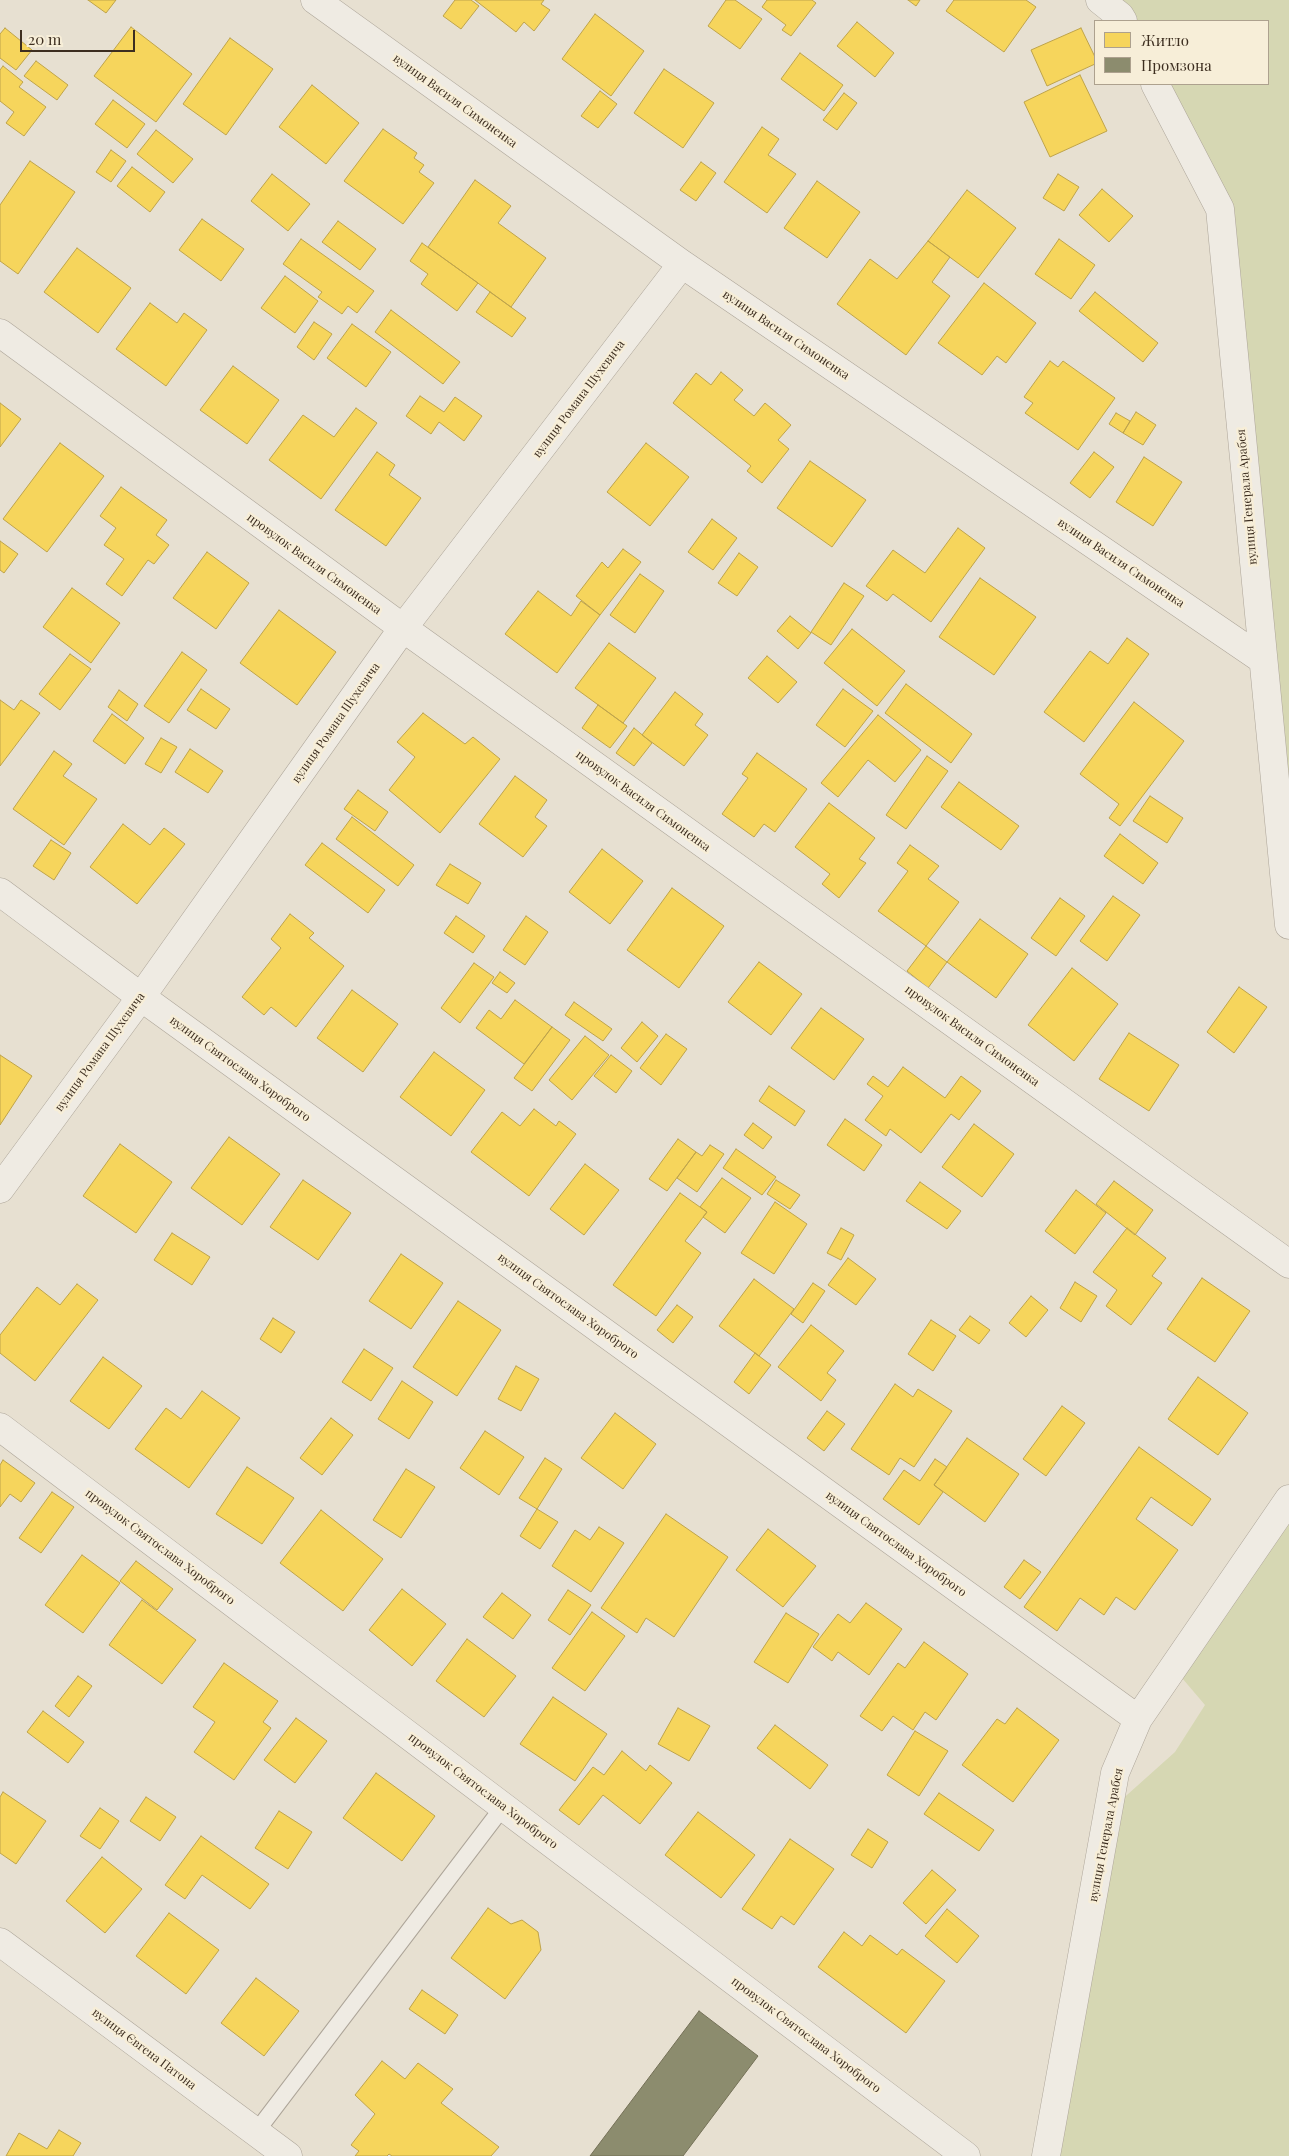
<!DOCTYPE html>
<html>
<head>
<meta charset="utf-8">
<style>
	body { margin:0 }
	#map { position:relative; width:1289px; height:2156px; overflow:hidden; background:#e7e0d1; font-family:"Playfair Display",serif }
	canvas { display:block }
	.legend { position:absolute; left:1094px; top:20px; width:175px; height:65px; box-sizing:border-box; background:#f7eed8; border:1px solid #ada18e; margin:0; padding:6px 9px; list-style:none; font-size:15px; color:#3d2e20 }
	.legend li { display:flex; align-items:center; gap:10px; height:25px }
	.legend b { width:25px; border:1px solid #ada18e }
	.scale { position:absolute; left:20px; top:30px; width:115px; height:22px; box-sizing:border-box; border:2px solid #3d2e20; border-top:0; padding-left:6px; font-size:15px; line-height:18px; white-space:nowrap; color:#3d2e20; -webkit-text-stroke:4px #f7eed8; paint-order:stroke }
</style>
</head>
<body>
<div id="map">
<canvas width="1289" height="2156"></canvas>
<ul class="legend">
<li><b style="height:14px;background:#f6d55c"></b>Житло</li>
<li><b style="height:14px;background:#8c8c6e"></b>Промзона</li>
</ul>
<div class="scale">20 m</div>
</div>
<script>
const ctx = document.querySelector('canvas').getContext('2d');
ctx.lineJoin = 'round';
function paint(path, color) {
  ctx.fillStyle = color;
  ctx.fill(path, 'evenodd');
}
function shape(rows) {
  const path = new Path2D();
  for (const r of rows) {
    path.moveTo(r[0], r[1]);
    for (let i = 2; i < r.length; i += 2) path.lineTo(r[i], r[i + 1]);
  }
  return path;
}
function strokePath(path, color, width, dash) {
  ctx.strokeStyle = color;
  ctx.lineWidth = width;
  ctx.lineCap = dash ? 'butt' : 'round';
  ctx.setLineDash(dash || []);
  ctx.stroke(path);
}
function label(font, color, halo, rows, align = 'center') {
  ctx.font = font + ' "Playfair Display",serif';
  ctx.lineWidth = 5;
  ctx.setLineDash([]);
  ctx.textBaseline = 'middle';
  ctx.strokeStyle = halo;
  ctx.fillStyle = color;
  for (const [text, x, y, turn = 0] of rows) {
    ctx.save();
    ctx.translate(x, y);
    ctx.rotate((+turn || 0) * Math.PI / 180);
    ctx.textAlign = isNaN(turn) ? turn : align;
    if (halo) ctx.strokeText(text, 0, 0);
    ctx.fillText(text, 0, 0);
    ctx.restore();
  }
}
paint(shape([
	[1113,0,1289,0,1289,925,1220,209,1155,84,1268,84,1268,21,1123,21],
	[1289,1503,1289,2156,1047,2156,1118,1803,1175,1752,1205,1705,1182,1678]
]), '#d6d7b3');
const homes = shape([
	[88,0,116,0,106,13,88,0],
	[455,0,471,0,479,6,461,29,443,16,455,0],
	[475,0,544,0,541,4,550,10,534,31,524,22,516,32,475,0],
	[726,0,735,0,762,19,740,49,708,26,726,0],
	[767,0,812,0,816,3,791,36,782,30,786,25,762,7,767,0],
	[908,0,920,0,916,6,908,0],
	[954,0,1026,0,1036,7,1004,52,946,11,954,0],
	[595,14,644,51,611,96,562,59,595,14],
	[857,22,894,53,875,77,837,46,857,22],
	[131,27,192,74,156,122,94,76,131,27],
	[5,28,32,50,16,70,0,58,0,34,5,28],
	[1081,28,1095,57,1095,64,1047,86,1031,50,1081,28],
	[230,38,273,69,226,135,183,104,230,38],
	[800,53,843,85,824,111,781,79,800,53],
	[36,61,68,85,57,100,24,76,36,61],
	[3,66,23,82,19,87,46,107,24,136,6,123,14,112,0,101,0,70,3,66],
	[664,69,714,103,683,148,634,113,664,69],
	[1080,75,1107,131,1050,157,1024,102,1080,75],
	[312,85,359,123,326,164,279,127,312,85],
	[600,91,617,104,598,128,581,116,600,91],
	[844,93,857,103,837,130,823,120,844,93],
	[113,100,145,124,127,148,95,124,113,100],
	[762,127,779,139,768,155,796,174,767,213,724,182,762,127],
	[383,129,417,153,414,158,424,165,419,172,434,183,403,224,344,181,383,129],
	[156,130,193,159,173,183,137,154,156,130],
	[111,150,126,161,111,182,96,172,111,150],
	[30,161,75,192,18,274,0,261,0,205,30,161],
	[701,162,716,173,696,201,680,190,701,162],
	[132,167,165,192,150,212,117,186,132,167],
	[272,174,310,204,288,231,251,201,272,174],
	[1058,174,1079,187,1064,211,1043,198,1058,174],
	[475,180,511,206,498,223,546,258,511,307,428,247,475,180],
	[817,181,860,212,827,258,784,228,817,181],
	[1102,189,1133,216,1109,242,1079,215,1102,189],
	[967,190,1016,228,978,278,928,241,967,190],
	[202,219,244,249,221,281,179,250,202,219],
	[338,221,376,249,360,270,322,242,338,221],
	[301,239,374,291,357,313,348,306,342,314,318,297,322,292,283,264,301,239],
	[1059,239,1095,265,1071,299,1035,274,1059,239],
	[928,241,950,257,932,282,950,296,906,355,837,304,870,259,897,279,928,241],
	[422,243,478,283,457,311,421,284,428,274,410,261,422,243],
	[77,248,131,288,98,333,44,292,77,248],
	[285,276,318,301,295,333,261,308,285,276],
	[984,283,1036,323,1006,363,997,356,982,375,938,343,984,283],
	[490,292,526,318,512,337,476,312,490,292],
	[1095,292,1158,343,1143,362,1079,311,1095,292],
	[150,303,177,323,184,313,207,330,166,386,116,349,150,303],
	[391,310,460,362,443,384,375,332,391,310],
	[314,322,332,334,314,360,297,347,314,322],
	[352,324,391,352,366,387,327,358,352,324],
	[1050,361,1058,367,1063,361,1115,398,1078,450,1025,413,1033,403,1024,397,1050,361],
	[233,366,279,400,247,444,200,410,233,366],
	[721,372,743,390,734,400,754,416,765,403,791,425,778,440,789,449,762,483,747,471,751,466,673,403,696,373,711,385,721,372],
	[420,396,444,412,455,397,482,416,464,441,439,422,431,434,406,416,420,396],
	[0,403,21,419,0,447,0,403],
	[356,408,377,423,321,499,269,460,303,415,334,437,356,408],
	[1136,412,1156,425,1143,445,1123,433,1136,412],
	[1116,413,1130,421,1123,433,1109,424,1116,413],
	[60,443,104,476,47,552,3,519,60,443],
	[646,443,689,477,650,526,607,492,646,443],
	[377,452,395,465,389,475,421,498,386,546,335,510,377,452],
	[1094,452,1114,467,1090,498,1070,483,1094,452],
	[1144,457,1182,482,1153,526,1116,502,1144,457],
	[810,461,866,500,832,547,777,508,810,461],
	[121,487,167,520,156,535,169,545,154,564,148,560,122,596,106,584,124,559,104,545,116,528,100,516,121,487],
	[712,519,737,538,713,570,688,552,712,519],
	[958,528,985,548,931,622,893,594,887,601,866,586,893,550,925,573,958,528],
	[0,541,18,554,4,573,0,570,0,541],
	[623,549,641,562,600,615,576,596,602,562,608,568,623,549],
	[207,552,249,583,216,629,173,598,207,552],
	[739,553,758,567,737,596,718,583,739,553],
	[640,574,664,591,635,633,610,615,640,574],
	[980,578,1036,617,994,675,939,637,980,578],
	[844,583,864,596,831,645,811,632,844,583],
	[72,588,120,623,91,663,43,627,72,588],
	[538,591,571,616,581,601,600,615,557,673,505,634,538,591],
	[279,610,336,652,297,705,240,663,279,610],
	[790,616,811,633,798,649,777,631,790,616],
	[852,629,905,671,877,706,824,663,852,629],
	[1127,638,1149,654,1084,742,1044,712,1090,651,1108,664,1127,638],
	[609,643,656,678,623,723,575,688,609,643],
	[182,652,207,670,169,723,144,706,182,652],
	[70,654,91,669,60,710,39,694,70,654],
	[767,656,797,682,778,703,748,678,767,656],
	[906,684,972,734,951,763,885,713,906,684],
	[201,689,230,709,216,729,187,710,201,689],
	[843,689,873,711,845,747,816,725,843,689],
	[119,690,138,704,127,721,108,707,119,690],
	[675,692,703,714,695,725,708,735,684,766,642,735,675,692],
	[0,700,14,710,21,700,40,713,0,766,0,700],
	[1134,702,1184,741,1120,826,1109,818,1119,804,1080,774,1134,702],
	[598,705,627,726,610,748,582,728,598,705],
	[423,713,465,744,473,737,500,759,440,833,389,790,415,757,397,742,423,713],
	[112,714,144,738,125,764,93,741,112,714],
	[878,715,921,750,895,782,868,760,838,797,821,783,878,715],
	[634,728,652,743,634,766,616,753,634,728],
	[161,738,177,747,161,773,145,764,161,738],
	[190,749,223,771,208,793,175,772,190,749],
	[54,751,72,764,63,776,97,799,64,845,13,809,54,751],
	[757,753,807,789,775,832,764,824,754,837,722,814,748,778,742,774,757,753],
	[927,756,948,771,906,829,886,815,927,756],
	[515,776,547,800,535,817,547,826,523,857,479,824,515,776],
	[959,782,1019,826,1001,850,941,807,959,782],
	[358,790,388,812,375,831,344,809,358,790],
	[1150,796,1183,818,1167,843,1133,821,1150,796],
	[829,803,875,838,859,859,866,863,839,898,822,884,830,874,795,847,829,803],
	[352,817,414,865,398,886,336,839,352,817],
	[123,824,150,845,164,828,185,844,137,904,90,867,123,824],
	[1120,834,1158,863,1143,884,1104,856,1120,834],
	[51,840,71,853,54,880,33,866,51,840],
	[322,843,385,890,368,913,305,865,322,843],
	[910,845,939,866,928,879,959,902,926,946,878,911,908,871,897,863,910,845],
	[602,849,643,881,610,924,569,892,602,849],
	[450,864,481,883,468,904,436,885,450,864],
	[672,888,724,926,679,988,627,950,672,888],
	[1113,896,1140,915,1107,961,1080,941,1113,896],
	[1060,898,1085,916,1056,956,1031,938,1060,898],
	[290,914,314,933,309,938,344,966,296,1027,271,1007,264,1015,242,997,281,948,271,939,290,914],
	[456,916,485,936,473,953,444,933,456,916],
	[526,916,548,932,525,965,503,950,526,916],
	[980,919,1028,954,996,998,947,962,980,919],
	[926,946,947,962,928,988,907,971,926,946],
	[759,962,802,994,771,1035,728,1002,759,962],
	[474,963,494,977,460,1023,441,1008,474,963],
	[1072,968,1118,1004,1074,1061,1028,1025,1072,968],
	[500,972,515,983,507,993,492,983,500,972],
	[1239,987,1267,1007,1234,1053,1207,1032,1239,987],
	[352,990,398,1024,363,1072,317,1038,352,990],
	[515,1000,552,1027,524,1064,476,1028,489,1010,501,1019,515,1000],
	[574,1002,612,1029,603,1041,565,1015,574,1002],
	[821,1008,864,1039,834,1080,791,1048,821,1008],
	[642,1022,658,1036,637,1062,621,1048,642,1022],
	[552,1027,570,1040,532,1091,514,1078,552,1027],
	[1129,1033,1179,1065,1149,1111,1099,1079,1129,1033],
	[666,1034,687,1049,661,1085,640,1068,666,1034],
	[585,1036,609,1055,572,1100,549,1080,585,1036],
	[434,1052,485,1090,451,1136,400,1097,434,1052],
	[0,1055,32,1076,0,1125,0,1055],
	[611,1055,632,1071,616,1093,594,1076,611,1055],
	[903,1067,945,1098,961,1076,981,1091,959,1120,951,1114,921,1153,890,1129,886,1136,865,1120,883,1096,867,1084,873,1076,888,1087,903,1067],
	[769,1086,805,1111,795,1126,759,1101,769,1086],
	[534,1109,556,1126,559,1121,576,1134,529,1196,471,1152,502,1112,520,1126,534,1109],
	[845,1119,882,1145,864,1171,827,1145,845,1119],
	[753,1123,772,1137,763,1149,744,1135,753,1123],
	[974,1124,1014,1154,982,1197,942,1167,974,1124],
	[229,1137,280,1174,242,1225,191,1188,229,1137],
	[678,1139,696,1152,667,1191,649,1179,678,1139],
	[120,1144,172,1182,136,1233,83,1196,120,1144],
	[710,1145,724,1154,697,1192,677,1178,696,1152,702,1156,710,1145],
	[736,1149,776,1177,762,1195,723,1168,736,1149],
	[585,1164,619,1190,584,1235,550,1209,585,1164],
	[722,1178,751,1198,725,1233,703,1217,707,1212,700,1207,722,1178],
	[303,1180,351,1213,318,1260,270,1227,303,1180],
	[776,1180,800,1195,790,1209,767,1194,776,1180],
	[1114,1181,1153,1210,1135,1235,1096,1204,1114,1181],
	[920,1182,961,1211,947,1229,906,1201,920,1182],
	[1076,1190,1106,1213,1075,1254,1045,1231,1076,1190],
	[680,1193,707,1212,685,1241,701,1253,656,1316,613,1285,680,1193],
	[775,1202,807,1224,774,1274,741,1253,775,1202],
	[841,1228,854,1235,841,1260,827,1253,841,1228],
	[1127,1228,1166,1258,1152,1276,1162,1283,1131,1325,1106,1306,1117,1290,1093,1272,1127,1228],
	[172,1233,210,1257,192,1285,154,1260,172,1233],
	[401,1254,443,1283,411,1329,369,1301,401,1254],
	[848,1258,876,1279,856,1305,828,1285,848,1258],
	[1202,1278,1250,1311,1215,1362,1167,1329,1202,1278],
	[754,1279,794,1309,759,1356,719,1326,754,1279],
	[1075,1282,1097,1296,1081,1322,1060,1308,1075,1282],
	[813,1283,825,1291,803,1323,791,1314,813,1283],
	[77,1284,98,1300,35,1381,0,1353,0,1335,37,1287,60,1305,77,1284],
	[1031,1296,1048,1310,1026,1337,1009,1323,1031,1296],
	[458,1301,501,1330,457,1396,413,1367,458,1301],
	[677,1305,693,1317,673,1343,657,1330,677,1305],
	[970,1316,990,1330,979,1344,959,1330,970,1316],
	[273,1318,295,1332,281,1353,260,1339,273,1318],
	[931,1320,956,1336,933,1371,908,1354,931,1320],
	[811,1325,844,1351,827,1373,836,1380,821,1401,778,1367,811,1325],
	[364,1349,393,1368,371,1401,342,1382,364,1349],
	[755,1353,771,1365,749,1394,734,1382,755,1353],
	[103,1357,142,1386,109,1429,70,1401,103,1357],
	[516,1366,539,1379,521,1411,498,1399,516,1366],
	[1198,1377,1248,1413,1218,1455,1168,1419,1198,1377],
	[402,1381,433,1402,409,1439,378,1419,402,1381],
	[895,1384,913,1397,918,1389,952,1411,914,1467,900,1458,889,1475,851,1449,895,1384],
	[202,1391,240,1418,189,1488,135,1449,166,1408,181,1419,202,1391],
	[1062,1406,1085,1423,1046,1476,1023,1459,1062,1406],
	[827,1411,845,1424,824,1451,807,1438,827,1411],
	[615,1413,656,1444,623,1489,581,1458,615,1413],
	[331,1418,353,1435,322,1475,300,1458,331,1418],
	[485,1431,524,1457,499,1495,460,1468,485,1431],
	[967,1438,1019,1474,985,1522,934,1485,967,1438],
	[1139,1447,1211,1499,1192,1526,1151,1497,1136,1519,1178,1550,1135,1610,1116,1597,1104,1615,1080,1598,1057,1631,1024,1607,1139,1447],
	[545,1458,562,1469,537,1509,519,1498,545,1458],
	[935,1459,947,1467,934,1485,943,1492,919,1525,883,1499,904,1470,920,1481,935,1459],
	[3,1460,35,1483,21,1502,10,1494,0,1507,0,1465,3,1460],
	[247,1467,294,1498,262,1544,216,1514,247,1467],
	[406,1469,435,1487,401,1538,373,1520,406,1469],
	[52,1492,74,1507,41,1553,19,1538,52,1492],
	[537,1509,558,1522,540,1549,520,1536,537,1509],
	[321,1510,383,1559,343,1611,280,1563,321,1510],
	[666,1514,728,1557,674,1637,646,1618,637,1633,601,1608,666,1514],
	[599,1527,624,1543,591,1592,552,1566,575,1530,590,1540,599,1527],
	[768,1529,816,1566,783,1607,736,1570,768,1529],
	[82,1555,120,1583,83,1633,45,1605,82,1555],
	[1024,1560,1041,1572,1020,1599,1004,1587,1024,1560],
	[136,1561,173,1589,157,1610,120,1581,136,1561],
	[402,1589,446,1624,412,1666,369,1630,402,1589],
	[568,1590,591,1605,570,1635,548,1620,568,1590],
	[502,1593,531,1615,513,1639,483,1617,502,1593],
	[142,1600,196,1640,162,1684,109,1645,142,1600],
	[866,1603,902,1629,869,1675,838,1652,832,1661,813,1647,838,1614,850,1623,866,1603],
	[592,1612,625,1636,585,1691,552,1668,592,1612],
	[786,1613,819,1634,788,1683,754,1662,786,1613],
	[467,1639,516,1676,484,1717,436,1681,467,1639],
	[924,1642,968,1674,936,1720,925,1712,913,1730,893,1716,882,1731,860,1716,898,1663,905,1668,924,1642],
	[224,1663,278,1701,263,1722,271,1728,234,1780,194,1752,215,1722,193,1707,224,1663],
	[78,1676,92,1686,69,1717,55,1706,78,1676],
	[553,1697,607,1734,575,1781,520,1744,553,1697],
	[678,1708,710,1726,689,1761,658,1744,678,1708],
	[1017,1708,1059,1740,1013,1802,962,1765,997,1719,1005,1724,1017,1708],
	[43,1711,84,1742,68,1763,27,1732,43,1711],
	[296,1718,327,1741,295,1783,264,1760,296,1718],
	[775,1725,828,1765,810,1789,757,1748,775,1725],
	[915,1731,948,1751,919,1796,887,1775,915,1731],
	[622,1751,646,1771,650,1765,672,1783,640,1824,603,1795,579,1825,559,1810,593,1767,604,1775,622,1751],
	[376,1773,435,1816,402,1861,343,1818,376,1773],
	[3,1792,46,1821,16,1864,0,1853,0,1797,3,1792],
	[939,1793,994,1830,979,1851,924,1814,939,1793],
	[146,1797,176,1817,160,1841,130,1821,146,1797],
	[100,1808,119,1821,100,1849,80,1836,100,1808],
	[279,1811,312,1832,288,1869,255,1848,279,1811],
	[698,1812,755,1855,721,1898,665,1855,698,1812],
	[868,1829,888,1842,872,1868,851,1855,868,1829],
	[201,1836,269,1884,250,1909,202,1875,185,1899,165,1885,201,1836],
	[790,1839,834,1869,794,1925,781,1916,772,1929,742,1909,790,1839],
	[102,1857,142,1889,105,1933,66,1901,102,1857],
	[932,1870,956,1890,926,1924,903,1903,932,1870],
	[488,1908,511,1924,522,1920,538,1932,541,1950,505,1999,451,1958,488,1908],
	[947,1909,979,1936,957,1963,925,1936,947,1909],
	[169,1913,219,1950,186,1994,136,1956,169,1913],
	[844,1932,862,1946,870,1935,897,1955,902,1949,945,1981,906,2033,818,1967,844,1932],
	[256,1978,299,2011,264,2056,221,2023,256,1978],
	[422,1990,458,2015,445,2034,409,2009,422,1990],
	[382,2061,405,2079,418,2063,453,2089,441,2103,499,2147,491,2156,392,2156,389,2154,387,2156,355,2156,359,2151,351,2145,375,2114,355,2095,382,2061],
	[59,2130,81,2143,73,2156,6,2156,19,2133,47,2149,59,2130]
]);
paint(homes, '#f6d55c');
strokePath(homes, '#bea34a', 1);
const industry = shape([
	[699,2011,758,2056,683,2156,590,2156,699,2011]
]);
paint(industry, '#8c8c6e');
strokePath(industry, '#747057', 1);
const service = shape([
	[256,2132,503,1807]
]);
const minor = shape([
	[315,0,682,264,1263,660],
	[1100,0,1120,16,1123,21],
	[1155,84,1220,209,1289,925],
	[0,333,403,628,1289,1264],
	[0,892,141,997,1138,1719],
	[0,1189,141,997,403,628,682,264],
	[0,1427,966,2156],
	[0,1942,288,2156],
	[1046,2156,1115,1773,1138,1719,1289,1499]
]);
strokePath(service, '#ada599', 18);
strokePath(minor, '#ada599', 29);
strokePath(service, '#efebe3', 16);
strokePath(minor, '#efebe3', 28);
label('12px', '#3d2e20', '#f7eed8', [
	["вулиця Василя Симоненка",455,101,36],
	["вулиця Василя Симоненка",786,335,34],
	["вулиця Романа Шухевича",579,399,-53],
	["вулиця Генерала Арабея",1247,497,-95],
	["вулиця Василя Симоненка",1121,563,34],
	["провулок Василя Симоненка",314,564,36],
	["вулиця Романа Шухевича",336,723,-55],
	["провулок Василя Симоненка",643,801,36],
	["провулок Василя Симоненка",972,1036,36],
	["вулиця Романа Шухевича",100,1052,-54],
	["вулиця Святослава Хороброго",240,1069,36],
	["вулиця Святослава Хороброго",568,1306,36],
	["вулиця Святослава Хороброго",896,1544,36],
	["провулок Святослава Хороброго",160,1547,37],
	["провулок Святослава Хороброго",483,1791,37],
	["вулиця Генерала Арабея",1106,1835,-79],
	["провулок Святослава Хороброго",806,2035,37],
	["вулиця Євгена Патона",144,2049,37]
]);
</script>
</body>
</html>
